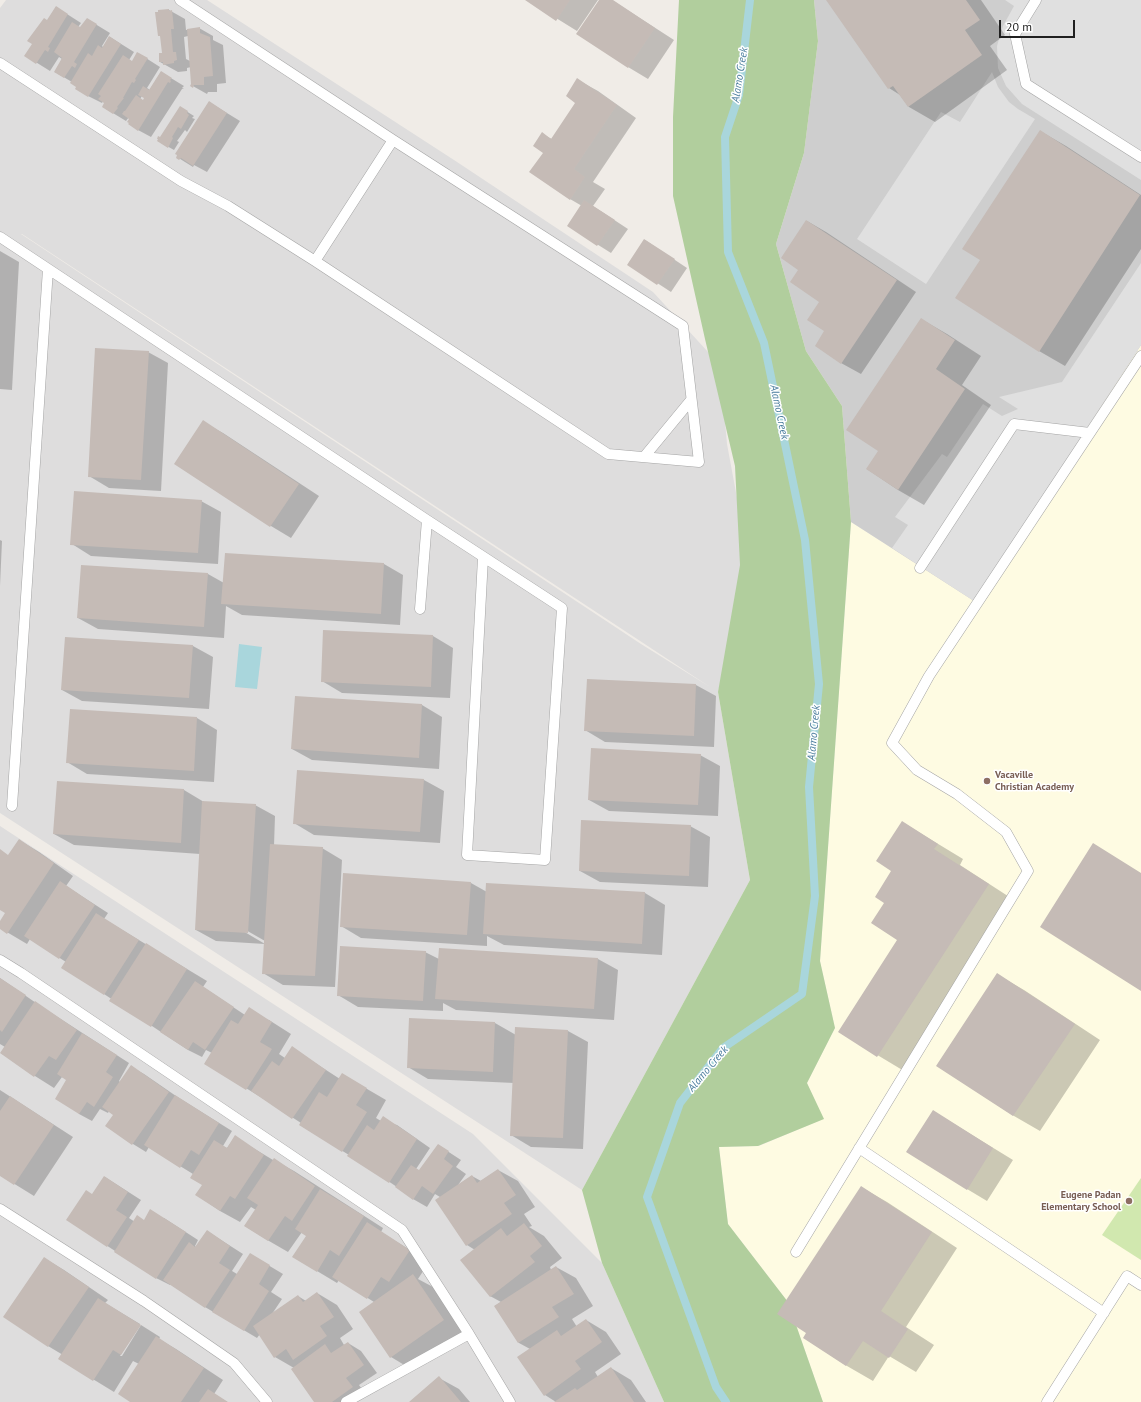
<!DOCTYPE html>
<html>
<head>
<meta charset="utf-8">
<style>
	body { margin:0 }
	#map { position:relative; width:1141px; height:1402px; overflow:hidden; background:#f0ece7; font-family:"PT Sans",sans-serif }
	canvas { display:block }
	.scale { position:absolute; left:999px; top:20px; width:76px; height:18px; box-sizing:border-box; border:2px solid #202020; border-top:0; padding-left:5px; font-size:12px; line-height:14px; white-space:nowrap; color:#202020; -webkit-text-stroke:3px #fff; paint-order:stroke }
</style>
</head>
<body>
<div id="map">
<canvas width="1141" height="1402"></canvas>
<div class="scale">20 m</div>
</div>
<script>
const ctx = document.querySelector('canvas').getContext('2d');
ctx.lineJoin = 'round';
function paint(path, color) {
  ctx.fillStyle = color;
  ctx.fill(path, 'evenodd');
}
function shape(rows) {
  const path = new Path2D();
  for (const r of rows) {
    path.moveTo(r[0], r[1]);
    for (let i = 2; i < r.length; i += 2) path.lineTo(r[i], r[i + 1]);
  }
  return path;
}
function strokePath(path, color, width, dash) {
  ctx.strokeStyle = color;
  ctx.lineWidth = width;
  ctx.lineCap = dash ? 'butt' : 'round';
  ctx.setLineDash(dash || []);
  ctx.stroke(path);
}
function label(font, color, halo, rows, align = 'center') {
  ctx.font = font + ' "PT Sans",sans-serif';
  ctx.lineWidth = 3;
  ctx.setLineDash([]);
  ctx.textBaseline = 'middle';
  ctx.strokeStyle = halo;
  ctx.fillStyle = color;
  for (const [text, x, y, turn = 0] of rows) {
    ctx.save();
    ctx.translate(x, y);
    ctx.rotate((+turn || 0) * Math.PI / 180);
    ctx.textAlign = isNaN(turn) ? turn : align;
    if (halo) ctx.strokeText(text, 0, 0);
    ctx.fillText(text, 0, 0);
    ctx.restore();
  }
}
paint(shape([
	[6,0,207,0,454,160,653,292,720,365,727,444,749,563,718,692,750,880,582,1190,0,813,0,8],
	[21,234,22,234,710,687,641,644],
	[0,826,473,1134,602,1263,664,1402,0,1402]
]), '#dedddd');
paint(shape([
	[1141,345,1141,1402,823,1402,788,1302,728,1224,719,1147,759,1146,823,1119,807,1083,835,1028,820,961,851,522,974,600]
]), '#fefbe2');
paint(shape([
	[814,0,1141,0,1141,345,974,601,851,522,842,406,806,351,776,244,804,153,818,41]
]), '#cecece');
paint(shape([
	[1141,1178,1141,1260,1102,1235]
]), '#d1e8af');
paint(shape([
	[679,0,814,0,818,41,804,153,776,244,806,351,842,406,851,522,820,961,835,1028,807,1083,824,1119,758,1146,719,1147,728,1224,788,1302,823,1402,664,1402,602,1263,582,1190,750,880,718,692,740,565,735,466,705,339,673,196,673,117]
]), '#b1ce9d');
paint(shape([
	[1005,0,1141,0,1141,180,1022,104,1006,86,998,68,997,46,1003,26,1014,6],
	[992,72,998,87,1009,102,1018,109,1035,119,926,284,857,239,941,112,960,122],
	[1141,263,1141,345,974,601,892,548,908,525,895,517,942,454,947,457,983,404,1002,416,1018,409,999,397,1062,382]
]), '#e0e0e0');
paint(shape([
	[239,644,262,647,257,689,235,687]
]), '#a9d6dc');
paint(shape([
	[527,0,598,0,577,31],
	[601,0,612,0,674,40,648,79,628,67],
	[827,0,981,0,1005,35,990,46,1007,70,935,122,909,107,900,95,889,88],
	[56,7,81,23,78,27,81,28,87,19,110,33,102,46,103,47,110,37,134,52,129,60,132,62,138,53,160,67,147,88,150,90,161,72,184,86,182,88,184,89,182,89,151,137,138,130,129,117,126,121,103,107,106,102,103,101,102,103,88,96,72,82,55,72,62,59,59,57,50,71,26,56],
	[142,96,145,98,144,101,140,99],
	[169,10,185,19,186,30,199,28,213,36,213,40,223,45,226,83,217,84,217,92,208,92,207,94,191,85,191,67,187,68,187,71,178,72,160,62,163,54],
	[188,36,190,61,186,59,184,37],
	[578,80,598,91,636,118,593,182,605,189,593,206,628,229,611,253,568,226,582,206,570,199,544,153,542,134,552,139,577,102],
	[209,102,240,121,207,172,194,165,193,167,177,157],
	[186,111,194,116,192,118,195,119,187,132,185,130,177,141,179,142,174,150,158,141],
	[1040,131,1066,146,1141,195,1141,249,1065,366,1039,351],
	[807,221,826,232,916,292,861,374,841,363,826,331,821,301,799,270],
	[645,240,687,268,671,292,628,264],
	[0,251,19,262,12,390,0,389],
	[921,319,947,334,981,356,962,385,991,405,924,505,898,490,867,469,879,451],
	[148,352,168,363,161,491,109,488,89,476],
	[203,422,223,433,319,496,291,538,271,526,176,463],
	[201,501,221,512,218,564,91,556,72,544],
	[0,540,2,541,0,586],
	[384,564,403,575,400,625,242,615,226,606,224,638,98,629,78,618,208,574,224,583],
	[324,631,433,636,453,648,450,698,342,693,322,681],
	[193,646,213,657,209,709,82,701,62,690],
	[588,680,696,685,716,696,714,747,605,742,585,730],
	[296,697,422,705,442,717,439,769,312,760,292,749],
	[71,710,197,718,217,730,214,782,87,774,67,762],
	[700,755,720,766,718,816,609,811,589,800],
	[424,780,444,791,440,843,314,835,294,823],
	[58,782,184,790,204,802,255,805,275,816,274,846,322,848,342,860,335,987,283,985,263,973,265,941,244,929,243,931,265,944,216,941,196,930,200,854,74,845,54,834],
	[902,822,963,859,960,865,1014,900,904,1071,839,1032,899,939,893,870],
	[690,826,710,837,708,887,600,882,580,871],
	[19,840,39,852,73,876,66,886,108,913,104,919,207,981,203,987,245,1015,269,1020,291,1034,279,1054,285,1058,292,1048,340,1079,362,1086,386,1100,376,1118,381,1121,397,1125,430,1148,416,1169,420,1171,438,1145,461,1160,456,1167,466,1174,458,1185,472,1176,481,1181,498,1170,518,1181,535,1207,524,1214,532,1226,529,1227,544,1236,562,1258,550,1267,551,1270,556,1267,576,1278,593,1306,572,1319,577,1327,586,1320,606,1332,621,1354,595,1372,598,1377,611,1368,631,1380,646,1402,556,1402,545,1395,530,1349,519,1343,495,1306,501,1302,490,1296,475,1250,467,1245,440,1197,435,1194,427,1207,413,1199,397,1187,349,1155,300,1125,301,1123,267,1101,205,1063,212,1053,206,1050,202,1057,188,1050,104,994,66,962,30,939,27,944,0,928,0,923,7,913,0,908,0,852,9,856],
	[471,883,487,892,487,884,645,893,665,905,662,955,504,945,487,936,487,946,361,938,341,926],
	[425,952,439,959,598,959,618,970,614,1020,456,1010,443,1003,443,1011,358,1007,338,995],
	[998,975,1024,990,1100,1040,1040,1131,1014,1116,938,1066],
	[0,978,39,1005,129,1063,119,1081,120,1082,131,1067,144,1074,176,1096,232,1131,223,1146,227,1148,235,1137,273,1160,274,1160,294,1171,383,1228,381,1232,429,1262,418,1279,433,1287,464,1332,411,1369,391,1357,374,1302,339,1280,337,1283,317,1271,307,1235,302,1232,288,1252,269,1241,245,1226,256,1210,251,1207,240,1222,220,1211,197,1195,203,1185,193,1174,149,1147,146,1152,133,1144,114,1115,109,1111,108,1113,100,1109,92,1121,79,1114,68,1080,62,1077,54,1088,35,1076,1,1053,5,1047,0,1044],
	[410,1019,495,1023,516,1035,568,1031,588,1042,583,1149,531,1147,511,1135,514,1083,428,1079,408,1067],
	[0,1090,73,1137,34,1196,0,1175],
	[933,1111,1013,1160,987,1201,967,1189],
	[105,1177,141,1200,129,1218,135,1222,164,1218,198,1240,195,1246,196,1247,207,1231,243,1254,232,1271,237,1274,263,1262,283,1274,271,1292,282,1299,272,1314,298,1296,306,1301,317,1293,337,1305,353,1329,340,1338,344,1345,348,1343,361,1351,377,1373,359,1385,366,1395,356,1402,315,1402,294,1368,275,1357,260,1334,257,1338,205,1307,170,1284,170,1285,156,1278,68,1220,93,1195],
	[861,1187,887,1202,957,1248,906,1327,934,1345,916,1372,889,1356,873,1381,847,1366,805,1338],
	[44,1258,64,1270,108,1300,105,1303,140,1324,120,1356,122,1356,141,1325,160,1337,159,1339,176,1349,223,1380,214,1394,227,1402,132,1402,139,1364,133,1361,114,1392,60,1359,63,1355,48,1346],
	[439,1378,459,1389,470,1402,411,1402]
]), '#0003');
strokePath(shape([
	[726,1402,716,1387,647,1197,680,1103,723,1048,802,994,815,896,809,787,819,684,805,540,764,343,728,252,725,137,739,95,750,0]
]), '#a9d6dc', 8);
paint(shape([
	[525,0,570,0,556,21],
	[599,0,613,0,655,28,628,68,576,34],
	[826,0,966,0,980,20,965,30,982,55,908,107,893,86,888,89],
	[56,6,68,14,48,47,50,48,48,52,45,50,36,64,24,56,32,44,27,41,44,18,47,20],
	[169,9,169,11,172,10,174,29,171,29,173,52,176,52,177,60,174,61,174,63,163,65,163,62,159,62,159,53,162,53,160,36,158,36,155,12,158,12,158,10],
	[87,18,97,24,74,62,77,64,75,68,72,66,64,78,54,72,62,58,54,52,72,22,80,27],
	[200,27,200,33,210,37,213,76,204,77,204,85,194,85,193,88,190,86,191,84,187,29],
	[109,36,121,44,88,97,75,89,76,87,70,83,88,53,92,56,98,45,102,48],
	[137,52,148,58,135,79,136,80,134,83,132,82,123,98,124,98,117,107,118,108,113,114,102,107,104,103,98,99,101,96,98,94,123,55,132,61],
	[161,71,172,78,170,80,171,81,170,83,168,82,138,131,128,124,129,123,127,122,129,119,122,114,124,111,125,111,136,95,143,100,144,98,138,95,143,86,149,90],
	[577,78,617,105,574,169,585,177,570,200,529,172,543,153,533,146,542,132,551,139,575,103,566,96],
	[209,101,227,113,193,166,181,158,179,160,176,158,177,155,175,154],
	[180,106,188,111,187,113,189,115,181,129,178,127,172,137,173,138,168,148,157,141,158,139,157,139,158,136,160,137],
	[1040,130,1140,195,1039,352,955,298,980,260,962,249],
	[584,200,615,220,597,246,567,226],
	[806,220,897,280,841,364,815,346,824,331,807,320,819,302,790,282,798,270,781,258],
	[644,239,675,259,657,285,627,265],
	[921,318,955,340,936,369,965,389,898,490,866,469,878,451,846,430],
	[95,348,149,351,141,480,88,477],
	[203,420,299,484,270,527,174,464],
	[74,491,202,500,198,553,70,545],
	[225,553,384,563,381,614,221,604],
	[81,565,208,573,204,627,77,618],
	[323,630,433,635,431,687,321,682],
	[65,637,193,645,189,698,61,690],
	[587,679,696,684,694,736,584,731],
	[295,696,422,704,419,758,291,749],
	[70,709,197,717,194,771,66,763],
	[591,748,701,754,698,805,588,800],
	[297,770,424,779,420,832,293,824],
	[57,781,184,789,181,843,53,834],
	[202,801,256,804,248,933,195,930],
	[581,820,691,825,689,876,579,871],
	[902,821,938,844,934,849,989,884,877,1057,838,1032,897,940,871,923,884,903,875,897,891,871,876,861],
	[19,839,54,863,7,934,0,929,0,921,5,913,0,910,0,849,8,855],
	[1093,843,1141,873,1141,991,1040,927],
	[270,844,323,847,315,976,262,974],
	[343,873,471,882,467,935,340,927],
	[60,881,95,905,59,959,24,936],
	[486,883,645,892,642,944,483,934],
	[96,913,139,940,104,995,61,968],
	[146,943,187,969,151,1027,109,1001],
	[340,946,426,951,423,1001,337,996],
	[439,948,598,958,594,1009,435,999],
	[997,973,1075,1024,1013,1116,936,1066],
	[0,978,26,995,2,1032,0,1030],
	[195,981,234,1007,205,1050,193,1042,188,1050,160,1032],
	[35,1001,77,1030,56,1060,49,1056,34,1077,0,1053],
	[249,1007,272,1022,260,1042,272,1049,246,1090,204,1064,231,1020,238,1024],
	[409,1018,495,1022,493,1072,407,1068],
	[515,1027,568,1030,563,1138,510,1136],
	[82,1033,117,1055,106,1072,113,1077,94,1107,87,1102,79,1114,55,1099,66,1080,57,1074],
	[292,1046,326,1070,292,1119,251,1091,272,1061,279,1066],
	[131,1065,169,1092,132,1145,105,1126,113,1115,102,1107],
	[342,1073,367,1088,356,1105,367,1112,342,1152,299,1125,319,1092,327,1097],
	[175,1095,219,1123,199,1155,191,1150,180,1168,144,1145],
	[10,1096,54,1125,14,1185,0,1176,0,1111],
	[933,1110,993,1148,967,1190,906,1152],
	[383,1116,417,1139,389,1183,347,1156,367,1125,374,1130],
	[235,1135,264,1155,235,1199,230,1196,220,1211,195,1195,202,1185,190,1178,214,1140,227,1148],
	[438,1144,449,1151,444,1159,453,1166,433,1194,422,1186,413,1200,395,1187,411,1165,419,1170],
	[274,1158,315,1186,292,1221,285,1216,268,1241,244,1226,258,1205,247,1198],
	[498,1169,516,1195,504,1203,512,1214,466,1246,435,1200,472,1175,477,1183],
	[104,1176,128,1192,116,1210,127,1217,107,1247,66,1220,86,1190,92,1194],
	[861,1186,932,1232,881,1311,908,1329,889,1358,863,1341,846,1366,803,1338,806,1333,777,1314],
	[320,1189,364,1216,339,1256,330,1250,317,1272,292,1257,306,1236,295,1229],
	[150,1209,186,1232,156,1279,114,1252,137,1215,144,1220],
	[367,1222,410,1250,389,1282,381,1277,367,1299,332,1277],
	[524,1223,542,1246,530,1256,535,1262,490,1297,460,1260,501,1228,507,1236],
	[207,1230,230,1246,219,1263,230,1270,205,1308,163,1280,189,1242,195,1247],
	[250,1253,270,1265,259,1284,269,1291,244,1331,212,1312],
	[44,1257,89,1287,48,1347,3,1317],
	[556,1266,574,1294,552,1307,559,1317,518,1343,494,1306],
	[413,1274,444,1320,390,1358,359,1312],
	[317,1292,334,1317,320,1326,327,1336,293,1360,286,1349,274,1358,253,1326,298,1295,303,1302],
	[98,1298,141,1325,121,1355,113,1350,93,1381,58,1359],
	[586,1319,602,1342,575,1361,581,1369,544,1396,517,1357,557,1330,561,1336],
	[156,1336,204,1368,181,1402,130,1402,118,1394],
	[348,1342,364,1365,346,1378,353,1387,332,1402,314,1402,291,1369,325,1344,331,1353],
	[611,1367,634,1402,554,1402,575,1388,577,1390],
	[439,1376,461,1402,409,1402],
	[208,1389,228,1402,199,1402]
]), '#c5bbb6');
const lane = shape([
	[1036,0,1015,34,1026,84,1141,157],
	[0,63,181,181,228,206,315,261,608,454,699,462,683,326,393,140,180,0],
	[0,237,427,520,562,608,545,860,467,855,483,558],
	[315,261,393,140],
	[644,457,691,400],
	[920,568,1014,424,1090,433],
	[420,609,427,520],
	[12,806,48,269],
	[0,960,21,973,402,1230,469,1334,510,1402],
	[859,1148,1104,1313],
	[0,1209,144,1301,234,1363,267,1402],
	[796,1252,1028,871,1006,832,957,794,917,770,892,743,929,676,1141,356],
	[346,1402,469,1334],
	[1047,1402,1127,1276,1141,1285]
]);
strokePath(lane, '#a4a4a4', 11);
strokePath(lane, '#fff', 10);
for (const [x, y, r, color] of [
	[987,781,4,"#8d6e63"],
	[1129,1201,4,"#8d6e63"]
]) {
  const dot = new Path2D();
  dot.arc(x, y, r, 0, 2 * Math.PI);
  ctx.fillStyle = color;
  ctx.fill(dot);
  strokePath(dot, '#fff', 1.5);
}
label('bold 10px', '#785e54', '#fff', [
	["Vacaville",995,775],
	["Christian Academy",995,787],
	["Eugene Padan",1121,1195,"right"],
	["Elementary School",1121,1207,"right"]
], 'left');
label('italic 11px', '#497c9d', '#fff', [
	["Alamo Creek",740,75,-81],
	["Alamo Creek",779,412,78],
	["Alamo Creek",814,733,-85],
	["Alamo Creek",708,1069,-50]
]);
</script>
</body>
</html>
